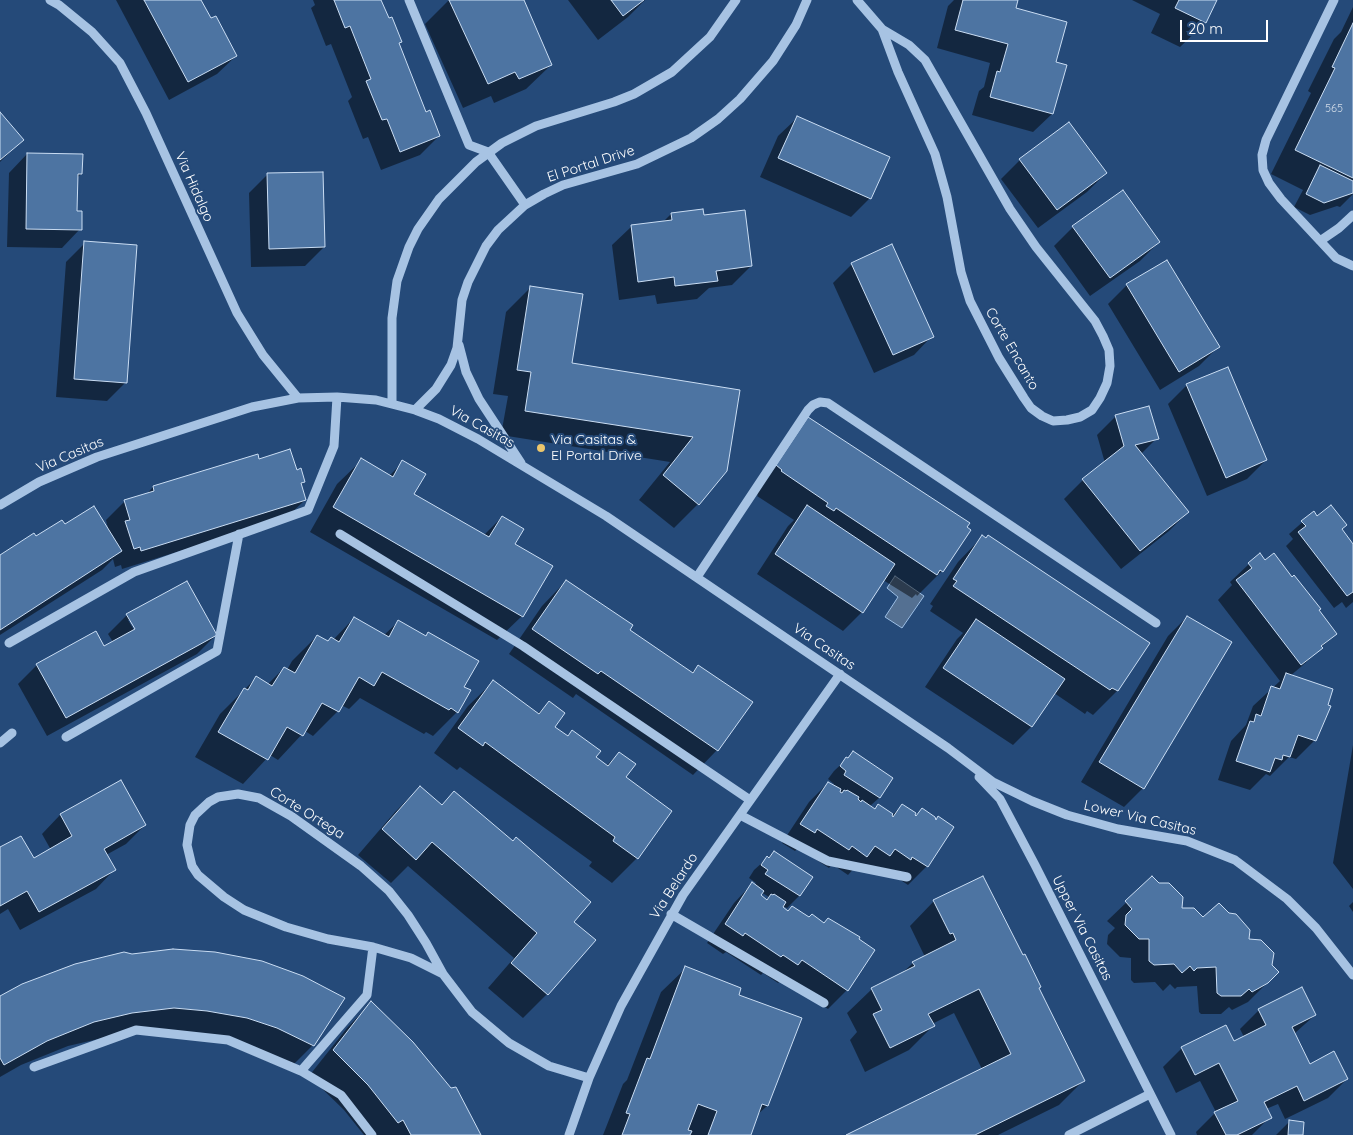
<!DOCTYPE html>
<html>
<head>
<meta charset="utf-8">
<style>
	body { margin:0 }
	#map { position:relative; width:1353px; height:1135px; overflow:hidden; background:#254a79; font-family:Quicksand,sans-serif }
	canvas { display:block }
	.scale { position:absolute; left:1180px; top:20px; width:88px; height:22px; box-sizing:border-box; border:2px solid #fff; border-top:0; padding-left:6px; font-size:15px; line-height:18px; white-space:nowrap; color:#fff; -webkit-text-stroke:4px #254a79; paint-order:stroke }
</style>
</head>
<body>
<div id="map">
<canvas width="1353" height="1135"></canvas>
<div class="scale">20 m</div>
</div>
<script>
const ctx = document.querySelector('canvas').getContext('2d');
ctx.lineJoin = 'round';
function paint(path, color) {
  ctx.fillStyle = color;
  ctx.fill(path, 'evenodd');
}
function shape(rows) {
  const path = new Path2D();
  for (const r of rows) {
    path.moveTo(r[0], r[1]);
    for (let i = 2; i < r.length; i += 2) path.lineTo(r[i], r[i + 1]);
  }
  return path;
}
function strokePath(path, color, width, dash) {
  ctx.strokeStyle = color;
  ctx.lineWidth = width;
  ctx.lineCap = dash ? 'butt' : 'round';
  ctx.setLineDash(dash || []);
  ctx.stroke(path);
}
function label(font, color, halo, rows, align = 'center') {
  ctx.font = font + ' Quicksand,sans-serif';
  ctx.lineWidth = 4;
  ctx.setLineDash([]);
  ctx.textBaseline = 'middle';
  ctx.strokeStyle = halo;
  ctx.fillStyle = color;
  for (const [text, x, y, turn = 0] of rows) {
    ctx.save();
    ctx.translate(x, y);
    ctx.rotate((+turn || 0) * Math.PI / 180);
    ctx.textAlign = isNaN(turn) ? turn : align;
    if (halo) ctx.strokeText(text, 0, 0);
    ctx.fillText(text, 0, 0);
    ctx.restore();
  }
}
const water = shape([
	[895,576,924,596,902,628,885,617,898,597,887,588,895,576]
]);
paint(water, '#547092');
strokePath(water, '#9cbee4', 1);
paint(shape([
	[116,0,200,0,210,20,236,56,217,74,169,100],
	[313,0,380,0,388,20,401,41,398,44,425,113,439,136,420,155,381,170,368,137,363,139,348,101,352,97,331,44,326,46,311,8,315,5],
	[449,0,523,0,551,65,526,89,494,103,491,96,463,108,425,24],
	[568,0,645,0,628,17,598,40],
	[954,0,1016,0,1015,9,1054,63,1052,114,1033,132,972,115,979,91,984,87,990,63,937,48,948,6],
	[1132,0,1216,0,1205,23,1180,47,1151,33,1160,14],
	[1353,7,1353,194,1340,207,1337,206,1310,215,1294,207,1303,190,1271,174,1311,93,1308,91,1334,39,1341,32],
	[0,114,22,140,0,162],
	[797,118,870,198,851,217,760,177,778,136],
	[27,154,81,174,77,178,76,212,80,229,62,248,7,247,9,173],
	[1020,160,1106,173,1087,192,1038,228,1001,179],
	[268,174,324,247,305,266,251,267,249,193],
	[1122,192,1159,242,1140,261,1090,296,1054,246,1073,227],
	[671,214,703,217,751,266,732,285,709,288,697,299,657,304,655,295,619,300,612,245,631,227,663,222],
	[85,243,126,382,107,401,56,397,66,262],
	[852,264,932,336,914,355,874,373,833,283],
	[1127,285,1218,347,1199,366,1160,390,1108,304],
	[531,287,571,364,738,391,698,504,674,528,639,500,670,462,501,435,508,396,493,394,506,312],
	[1187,385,1266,460,1247,479,1207,496,1168,404],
	[1116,416,1157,438,1141,454,1188,512,1169,531,1121,569,1064,499,1083,480,1105,463,1097,435],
	[784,443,942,571,917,596,916,594,912,598,883,580,862,612,843,631,757,574,788,526,794,520,757,496,758,495,752,490],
	[362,460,389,476,403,462,412,495,483,536,502,517,514,545,522,616,497,640,310,532,337,484],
	[259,461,296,471,304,482,300,485,305,500,286,518,122,569,121,565,115,567,113,559,102,570,0,635,0,556,65,526,109,532,106,520,125,501,146,495,153,487],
	[1314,512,1317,517,1341,530,1353,546,1353,602,1346,608,1342,602,1334,608,1286,546,1293,539,1289,534],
	[982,537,1149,643,1117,691,1093,715,1087,711,1085,714,1054,693,1031,727,1013,745,925,687,957,639,963,633,930,611,933,606,930,604,958,562],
	[1249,564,1317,610,1335,634,1302,666,1290,676,1315,740,1296,759,1289,757,1270,776,1266,774,1250,790,1218,780,1231,741,1246,725,1253,706,1280,681,1218,600,1232,585,1230,582],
	[566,581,628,630,691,673,699,666,717,750,693,775,576,694,573,698,509,654,542,606],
	[127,615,216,635,197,654,47,736,18,684,37,665,104,647,113,642,108,634],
	[128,620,131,620,139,634,137,635],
	[1187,617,1230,643,1143,788,1124,807,1081,782,1168,636],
	[354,618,384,635,398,622,463,687,457,712,433,736,426,732,424,734,360,698,349,709,341,705,338,711,313,736,305,731,278,760,270,755,243,784,195,757,220,714,256,678,268,684,284,668,287,670,292,661,317,636,327,642,333,640],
	[493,682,537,714,549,703,554,727,567,737,572,731,594,757,606,766,619,753,624,777,670,812,637,858,612,883,589,866,592,862,460,767,457,770,434,753,468,706],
	[1353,745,1353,889,1333,863],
	[853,753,891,778,879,798,870,806,875,809,878,806,892,815,902,806,911,821,922,810,927,866,908,885,893,875,857,865,848,875,832,864,829,868,798,848,795,851,782,843,809,802,828,783,833,786,834,784,828,779,834,771],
	[121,782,145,825,126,844,106,855,114,870,96,889,20,930,8,909,0,914,0,849,33,859,51,850,42,834,60,815],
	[420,787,441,806,455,792,572,922,547,994,523,1018,488,988,514,958,408,866,391,883,358,855,395,812],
	[774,852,812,877,799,896,787,908,782,906,781,907,788,912,824,924,857,939,874,950,847,990,828,1009,783,979,778,983,763,973,761,975,726,952,723,954,707,943,734,903,752,884,754,885,756,883,749,878,754,870],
	[761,892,769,897,766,901,759,896],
	[1152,878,1181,909,1248,940,1278,972,1248,1002,1232,1010,1229,1007,1221,1014,1201,1014,1199,1012,1197,986,1177,987,1175,989,1170,984,1163,991,1155,982,1134,983,1131,980,1131,958,1120,957,1107,944,1108,935,1115,928,1107,921],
	[934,901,1038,988,1084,1080,1059,1105,998,1135,849,1135,982,1069,954,1013,932,1024,933,1026,909,1050,865,1072,850,1040,857,1032,847,1013,872,989,901,974,913,963,925,957,910,926],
	[1353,902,1353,912,1349,906],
	[686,968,738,995,800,1019,767,1106,756,1116,749,1135,603,1135,623,1084,627,1080,661,992],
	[302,977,313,1045,288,1070,222,1042,149,1032,107,1037,68,1046,21,1065,0,1077,0,997],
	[371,1003,479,1135,364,1135,344,1110,309,1076,347,1028],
	[1259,1010,1315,1015,1294,1034,1310,1065,1347,1079,1328,1098,1285,1119,1278,1104,1266,1109,1270,1117,1252,1135,1197,1135,1196,1132,1216,1112,1200,1081,1176,1093,1163,1067,1182,1048,1233,1042,1244,1037,1240,1029],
	[1289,1122,1302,1135,1276,1135]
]), '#0007');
const building = shape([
	[144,0,201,0,211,18,216,16,237,56,188,82,144,0],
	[334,0,381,0,389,18,392,17,402,42,399,43,426,112,430,110,440,136,400,152,387,119,382,120,366,81,371,79,350,26,345,28,334,0],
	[449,0,524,0,552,65,519,79,515,72,488,84,449,0],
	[611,0,644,0,623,16,611,0],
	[963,0,1018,0,1016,8,1067,22,1056,62,1067,65,1053,114,990,97,997,71,1000,72,1008,44,955,30,963,0],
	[1179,0,1217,0,1206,23,1175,8,1179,0],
	[1353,23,1353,178,1295,150,1335,68,1332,67,1353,23],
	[0,112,24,140,0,160,0,112],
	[797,116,890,157,871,199,778,158,797,116],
	[1069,122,1107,173,1057,210,1019,159,1069,122],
	[27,153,83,154,82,174,78,174,77,211,82,211,82,230,26,229,27,153],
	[1320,165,1353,181,1353,193,1324,203,1306,194,1320,165],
	[323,172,325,247,269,249,267,173,323,172],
	[1123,190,1160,242,1110,278,1072,226,1123,190],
	[703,209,704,215,745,210,752,266,716,271,718,281,675,286,674,277,638,282,631,225,672,220,671,213,703,209],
	[84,241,137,245,127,383,74,379,84,241],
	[892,244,934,337,893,355,851,263,892,244],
	[1167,260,1220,347,1179,372,1126,284,1167,260],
	[530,286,583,294,572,363,740,390,727,471,699,505,663,475,693,437,525,411,531,372,517,370,530,286],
	[1228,367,1267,460,1226,478,1186,384,1228,367],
	[1149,406,1159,439,1135,445,1189,512,1140,551,1082,479,1124,446,1115,415,1149,406],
	[808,417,970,523,967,527,971,530,943,572,940,570,937,575,836,508,834,511,826,506,828,503,781,471,782,470,776,465,808,417],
	[290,449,297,470,301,468,305,482,301,483,306,500,141,551,140,547,134,549,125,521,130,520,124,500,154,491,153,486,258,454,259,459,290,449],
	[361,458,393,477,402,460,426,474,414,494,489,537,502,516,524,529,515,544,553,566,523,617,333,507,361,458],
	[807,505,895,564,863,613,775,554,807,505],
	[1331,505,1347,525,1342,529,1353,544,1353,592,1347,596,1298,532,1306,526,1301,521,1314,511,1317,516,1331,505],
	[94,506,122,551,0,630,0,555,34,533,36,536,62,520,65,524,94,506],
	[982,535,986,538,988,535,1150,643,1118,691,1112,688,1110,690,953,586,957,581,953,579,982,535],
	[1260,553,1265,560,1274,553,1292,577,1294,575,1321,609,1319,610,1337,634,1321,646,1323,648,1301,665,1236,580,1252,568,1248,563,1260,553],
	[566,580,633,625,630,630,693,673,698,665,753,702,718,751,601,671,598,674,532,629,566,580],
	[187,581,217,635,66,718,36,664,96,631,104,646,135,629,126,614,187,581],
	[1187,616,1232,642,1144,789,1099,762,1187,616],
	[354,617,389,637,398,620,426,636,428,632,479,661,464,687,471,690,458,713,451,708,449,710,382,672,374,686,359,677,339,712,322,703,303,736,287,727,268,760,218,732,244,688,248,690,256,676,272,686,284,667,295,673,317,635,328,641,331,637,339,642,354,617],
	[976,619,1065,679,1032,727,943,668,976,619],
	[1286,673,1333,689,1328,705,1331,706,1316,741,1298,735,1290,757,1283,755,1282,760,1275,758,1270,772,1236,761,1250,721,1254,722,1256,714,1261,716,1271,686,1280,689,1286,673],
	[493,680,539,714,549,701,565,713,555,727,568,736,572,730,601,751,596,757,608,766,619,752,636,764,626,777,672,811,638,859,613,841,615,837,485,742,483,746,458,728,493,680],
	[853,751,893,778,880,798,844,775,846,771,840,766,846,757,848,758,853,751],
	[121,780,146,825,104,849,116,870,39,912,27,891,0,906,0,847,21,836,34,858,72,836,60,814,121,780],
	[828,782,841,789,840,792,842,793,844,790,846,791,847,790,859,797,858,799,861,802,862,800,875,809,878,804,893,814,892,815,893,817,902,804,916,813,915,815,916,816,922,808,935,817,936,820,938,816,954,827,928,867,912,857,911,860,895,849,890,856,875,846,867,857,852,846,849,850,817,829,815,833,800,824,828,782],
	[420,786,442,805,454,791,513,841,516,837,591,902,574,922,596,940,548,995,511,963,537,933,432,842,416,860,382,829,420,786],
	[774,851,813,877,800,896,765,874,768,870,761,865,767,856,769,858,774,851],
	[983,876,1023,955,1025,954,1041,987,1039,988,1085,1081,975,1135,846,1135,1011,1054,979,989,928,1014,935,1026,890,1048,873,1014,882,1010,871,988,915,966,912,962,956,940,953,933,950,934,933,900,983,876],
	[1152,876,1159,883,1169,883,1183,897,1182,908,1194,908,1203,917,1219,903,1229,913,1236,914,1250,930,1249,939,1261,940,1274,953,1272,965,1279,972,1268,983,1252,992,1249,989,1241,996,1221,996,1217,993,1216,967,1197,968,1194,971,1190,966,1182,973,1174,964,1154,965,1149,961,1149,939,1139,939,1125,925,1126,915,1132,909,1125,901,1152,876],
	[752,882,764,891,761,895,767,900,771,894,773,895,774,894,786,902,783,907,788,911,792,906,809,917,812,914,824,923,828,918,860,937,859,939,875,950,848,991,802,960,798,965,783,955,781,957,745,933,743,936,725,924,752,882],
	[173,949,215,952,262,961,303,976,345,998,314,1046,277,1028,247,1018,207,1011,174,1008,132,1013,94,1022,47,1041,4,1065,0,1058,0,996,22,984,75,964,124,952,132,954,173,949],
	[685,966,741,988,739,995,802,1018,768,1106,762,1104,751,1135,708,1135,717,1111,698,1104,688,1130,692,1131,690,1135,622,1135,630,1114,626,1113,647,1058,650,1059,685,966],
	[1302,987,1316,1015,1292,1027,1310,1064,1334,1051,1348,1079,1304,1101,1297,1086,1264,1102,1272,1118,1237,1135,1226,1135,1214,1112,1238,1101,1219,1063,1195,1075,1181,1047,1226,1025,1234,1041,1266,1025,1258,1009,1302,987],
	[371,1001,413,1042,451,1088,456,1087,481,1135,411,1135,403,1120,398,1123,368,1085,333,1050,371,1001],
	[1289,1120,1304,1122,1303,1135,1288,1135,1289,1120]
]);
paint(building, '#4d74a2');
strokePath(building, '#caddf3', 1);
strokePath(shape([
	[50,0,59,5,92,32,120,63,146,113,237,313,263,355,298,398],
	[409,0,469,145,488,152,525,205],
	[857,0,882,29,898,72,935,154,947,197,961,272,970,301,999,358,1024,398,1031,408,1042,416,1053,421,1067,420,1080,417,1092,410,1100,398,1107,383,1110,366,1109,350,1103,336,1095,321,1036,247,1010,209,925,60,909,45,882,29],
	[1334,0,1266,140,1262,155,1263,170,1269,183,1281,199,1336,258,1353,266],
	[1320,241,1339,228,1353,215],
	[459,345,466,372,479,399,521,463],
	[392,403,392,318,397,281,409,247,418,229,439,199,476,162,502,143,536,126,614,102,634,94,672,72,710,37,736,0],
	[415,410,436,389,451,365,457,348,462,300,468,282,486,246,498,230,525,205,544,194,563,185,637,164,691,138,718,119,740,99,773,61,796,25,807,0],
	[0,505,39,482,97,457,252,407,298,398,337,397,376,400,415,410,439,419,478,439,606,516,948,748,993,782,1032,801,1067,815,1118,829,1187,841,1235,860,1287,899,1316,928,1353,975],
	[340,534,523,646,750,800],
	[697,577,808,410,813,405,820,402,828,403,1156,623],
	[9,643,134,572,308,510,334,446,337,397],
	[66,737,217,651,239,534],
	[0,743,12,733],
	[979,777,1000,799,1035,865,1171,1135],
	[740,815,828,861,907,877],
	[671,914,824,1003],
	[443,974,411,958,373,947,328,939,286,927,244,910,224,897,198,875,192,866,187,845,190,825,195,815,209,802,218,797,238,794,259,798,291,816,361,866,389,891,408,915,426,943,443,974,472,1012,509,1043,549,1066,589,1078],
	[34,1067,136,1030,228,1040,301,1071,367,995,373,947],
	[301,1071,341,1095,372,1135],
	[569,1135,589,1078,621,1006,683,895,840,674],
	[1069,1135,1150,1094]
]), '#a7c3e3', 9);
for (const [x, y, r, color] of [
	[541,448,5,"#ecc66c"]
]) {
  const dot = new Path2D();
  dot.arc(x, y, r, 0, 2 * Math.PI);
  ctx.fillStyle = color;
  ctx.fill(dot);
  strokePath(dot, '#254a79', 2);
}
label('11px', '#d2dce8', null, [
	["565",1334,109]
]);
label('14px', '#fff', '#254a79', [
	["El Portal Drive",591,164,-18],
	["Via Hidalgo",194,187,66],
	["Corte Encanto",1012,349,60],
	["Via Casitas",482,427,29],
	["Via Casitas",70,455,-23],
	["Via Casitas",824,647,34],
	["Corte Ortega",307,813,32],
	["Lower Via Casitas",1140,818,13],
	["Via Belardo",674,886,-57],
	["Upper Via Casitas",1082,928,63]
]);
label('14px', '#fff', '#254a79', [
	["Via Casitas &",551,440],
	["El Portal Drive",551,456]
], 'left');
</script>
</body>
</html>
